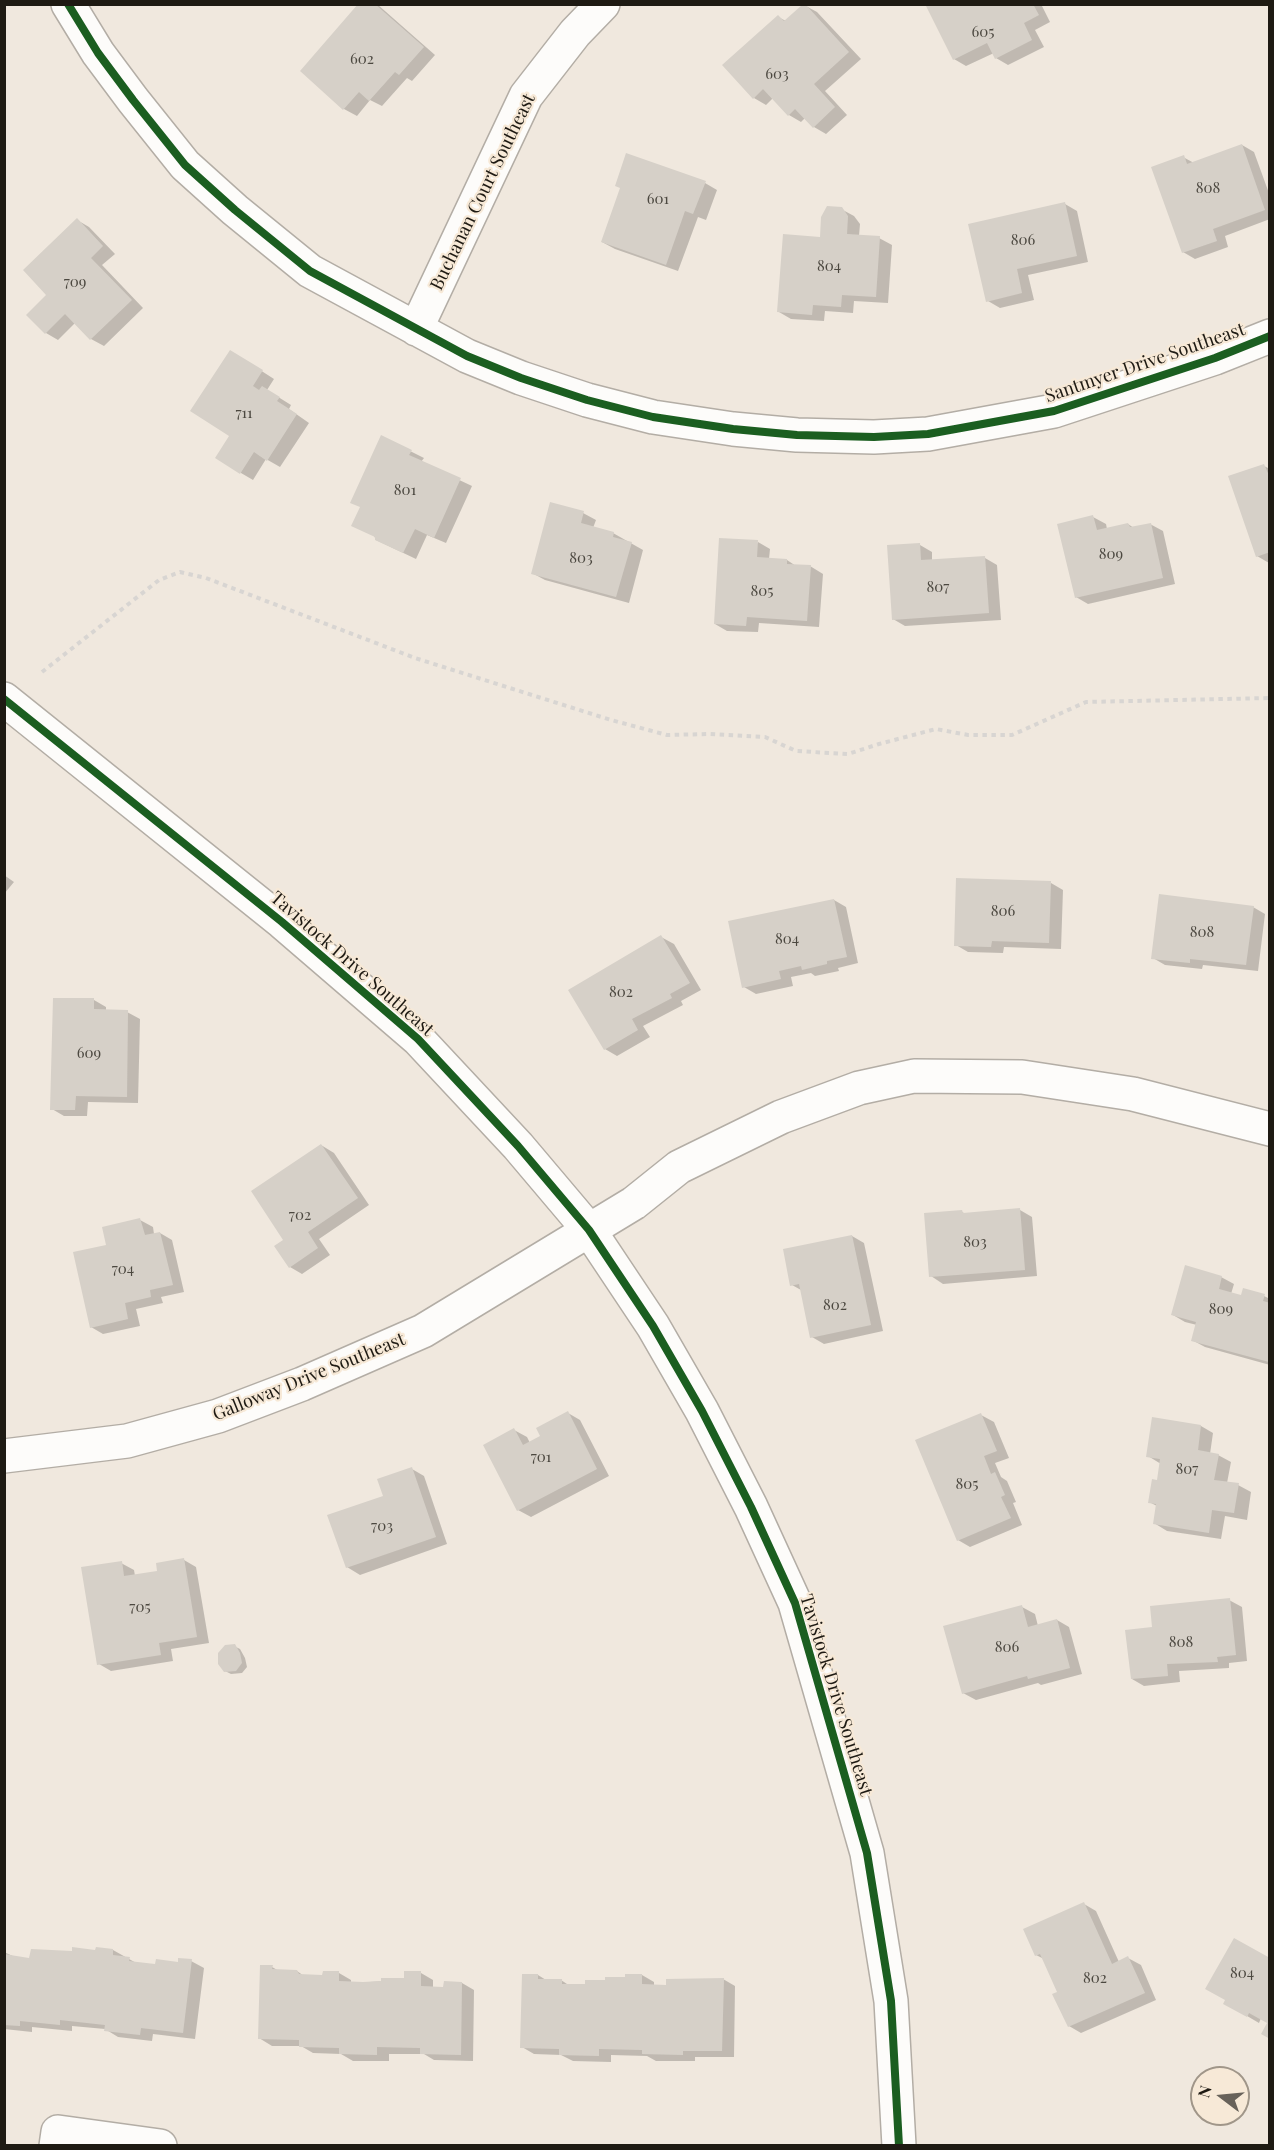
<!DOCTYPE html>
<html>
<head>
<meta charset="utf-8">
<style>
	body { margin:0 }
	#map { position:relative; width:1274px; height:2150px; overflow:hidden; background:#f0e8de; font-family:"Playfair Display",serif }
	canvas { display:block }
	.frame { position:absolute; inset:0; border:6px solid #1e1a13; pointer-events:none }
	.north { position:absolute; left:1190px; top:2066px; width:60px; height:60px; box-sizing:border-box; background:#f7e9d7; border:2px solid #a09689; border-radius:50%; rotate:286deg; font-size:16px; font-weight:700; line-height:24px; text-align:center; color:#1e1a13 }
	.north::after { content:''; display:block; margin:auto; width:21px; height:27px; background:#68625a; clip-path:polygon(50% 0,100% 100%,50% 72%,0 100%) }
</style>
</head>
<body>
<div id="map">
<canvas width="1274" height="2150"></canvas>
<div class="frame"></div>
<div class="north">N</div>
</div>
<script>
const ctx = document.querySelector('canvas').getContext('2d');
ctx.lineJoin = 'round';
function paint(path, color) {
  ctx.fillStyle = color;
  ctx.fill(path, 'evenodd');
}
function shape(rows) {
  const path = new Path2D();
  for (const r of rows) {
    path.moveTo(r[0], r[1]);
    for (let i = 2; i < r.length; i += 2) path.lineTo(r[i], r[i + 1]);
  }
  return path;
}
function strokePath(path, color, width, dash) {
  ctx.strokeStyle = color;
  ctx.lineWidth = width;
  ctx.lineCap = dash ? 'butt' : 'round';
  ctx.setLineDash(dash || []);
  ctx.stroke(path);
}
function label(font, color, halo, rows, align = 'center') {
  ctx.font = font + ' "Playfair Display",serif';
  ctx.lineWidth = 4.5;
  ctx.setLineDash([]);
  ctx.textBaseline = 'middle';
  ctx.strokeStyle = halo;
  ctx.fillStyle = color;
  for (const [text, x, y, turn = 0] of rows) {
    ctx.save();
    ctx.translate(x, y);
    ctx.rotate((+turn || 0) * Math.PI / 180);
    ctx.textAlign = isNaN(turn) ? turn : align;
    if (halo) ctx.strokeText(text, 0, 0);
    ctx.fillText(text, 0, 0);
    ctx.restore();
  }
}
paint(shape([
	[360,4,377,4,435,55,412,81,407,78,382,106,370,100,357,116,344,109,302,71],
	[927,4,1041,4,1050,22,1035,30,1044,47,1008,65,996,58,994,53,966,66,954,59],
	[804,5,817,12,861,59,825,91,847,115,826,134,814,127,805,118,801,122,789,115,773,98,766,105,754,98,778,17,786,21],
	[1242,145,1254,152,1270,196,1270,219,1225,236,1228,247,1195,259,1183,252,1183,157,1194,163],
	[705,183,717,190,706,220,698,217,678,271,615,249,602,242],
	[1065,204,1077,211,1088,262,1028,275,1034,300,1000,308,988,301],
	[841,209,854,216,860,224,859,236,879,238,892,245,888,303,854,301,853,313,825,311,824,321,791,319,779,312,821,238],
	[77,220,89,227,115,254,102,265,143,308,104,346,91,339,75,323,58,340,46,333,48,295],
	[243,359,274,379,267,390,291,405,289,409,309,423,280,467,266,459,253,480,241,473,231,436],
	[382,437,424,458,421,462,472,486,446,543,427,535,416,559,376,540,361,508],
	[1264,466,1270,469,1269,563,1257,556],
	[583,513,596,520,593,528,613,533,643,550,629,603,545,580,532,573],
	[1093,517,1106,524,1107,529,1128,524,1134,528,1150,524,1163,531,1175,584,1088,604,1076,597],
	[758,542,770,549,769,559,787,560,796,566,810,566,823,574,819,627,759,623,758,632,727,631,715,624],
	[920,545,932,552,932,561,985,558,997,565,1001,620,905,626,893,619],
	[4,875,14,882,4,894],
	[1051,883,1063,890,1061,949,1004,947,1003,953,968,952,956,945],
	[834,900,846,907,858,963,838,968,839,971,815,976,811,973,791,977,793,986,756,994,744,987],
	[1253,907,1265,914,1258,971,1203,965,1202,969,1165,965,1153,958],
	[661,937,674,944,701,990,681,1001,683,1005,643,1026,650,1037,617,1056,605,1049],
	[94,1000,106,1007,106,1011,127,1012,140,1019,138,1103,88,1102,87,1116,64,1116,52,1109],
	[321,1145,334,1153,369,1205,319,1239,330,1255,302,1274,290,1267,285,1241],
	[1020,1210,1032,1217,1037,1276,943,1284,931,1276,962,1212,966,1214],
	[140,1220,153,1227,154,1234,160,1233,172,1240,184,1292,161,1297,163,1303,136,1309,140,1326,103,1334,91,1327,108,1246],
	[852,1236,864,1243,883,1331,824,1344,812,1337,801,1290,792,1285],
	[1221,1277,1234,1284,1231,1294,1242,1297,1264,1296,1270,1299,1270,1365,1205,1347,1192,1340,1197,1325,1185,1322,1173,1315],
	[568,1413,580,1420,609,1476,531,1517,518,1510,514,1430,527,1437,530,1443,542,1436],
	[981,1415,994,1422,1009,1458,995,1463,1001,1477,1007,1481,1016,1502,1013,1503,1022,1525,970,1547,958,1540],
	[1154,1418,1201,1426,1213,1433,1210,1454,1218,1455,1231,1462,1227,1483,1238,1485,1251,1492,1247,1520,1225,1516,1221,1539,1167,1531,1154,1523,1157,1506,1149,1502,1158,1482,1161,1464,1148,1456],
	[412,1469,424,1476,447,1544,360,1575,347,1567,385,1497],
	[184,1560,196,1567,209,1643,171,1649,173,1661,111,1671,99,1664,121,1563,134,1570,135,1576,159,1572],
	[1229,1600,1242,1607,1247,1661,1229,1663,1229,1668,1179,1671,1180,1682,1144,1686,1132,1679,1154,1629],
	[1022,1607,1035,1614,1038,1626,1057,1620,1069,1627,1082,1674,1041,1685,1038,1683,976,1700,963,1693],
	[234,1646,240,1649,245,1658,247,1667,242,1673,231,1674,225,1671],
	[1084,1904,1096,1911,1119,1962,1128,1958,1141,1965,1156,2000,1081,2033,1069,2026,1059,1993,1044,1959,1036,1955],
	[113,1950,138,1964,156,1966,191,1961,204,1968,195,2039,153,2034,152,2041,118,2037,105,2029,72,2026,72,2031,32,2027,32,2032,4,2029,4,1952,15,1957,31,1959],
	[1270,1960,1269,2023,1261,2018,1259,2023,1225,2003],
	[272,1967,279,1971,297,1971,304,1976,324,1976,339,1973,351,1980,351,1983,406,1980,421,1973,433,1980,433,1988,445,1988,462,1983,474,1990,473,2061,434,2060,424,2054,389,2054,389,2061,353,2061,341,2054,313,2053,301,2046,272,2046,259,2038],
	[538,1975,546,1980,561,1980,570,1986,586,1986,642,1975,654,1982,654,1986,667,1986,723,1979,735,1986,734,2057,695,2057,695,2061,656,2061,647,2056,611,2055,611,2062,573,2061,561,2055,534,2054,522,2047]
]), '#0003');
paint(shape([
	[358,4,375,4,424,47,399,75,395,72,369,101,359,92,343,110,300,71],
	[925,4,1033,4,1039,15,1024,23,1032,40,995,59,987,43,953,60],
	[802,5,806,5,849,52,814,84,835,107,813,128,795,109,788,116,763,89,753,99,722,65,778,15,784,21],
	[1242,144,1265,210,1213,229,1217,241,1182,253,1151,167,1184,155,1187,164],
	[626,153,706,181,693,214,685,211,666,265,601,242,620,188,615,186],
	[1065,202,1077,256,1017,269,1022,293,986,302,968,224],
	[827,206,842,207,848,216,847,234,880,236,876,297,842,295,841,307,813,305,812,315,777,312,783,234,820,237,821,217],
	[77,218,103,246,91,258,132,300,90,340,65,314,45,334,26,315,46,295,23,270],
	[230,350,263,370,253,386,259,390,262,386,280,397,277,401,297,414,267,461,254,452,240,474,215,458,229,436,190,411],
	[381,435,412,450,409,455,461,478,434,538,415,529,403,553,375,540,375,537,351,526,360,507,350,503],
	[1264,464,1270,478,1270,552,1256,557,1228,476],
	[550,502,584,511,581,523,614,532,613,537,632,542,616,597,531,574],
	[1093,515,1097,530,1128,523,1130,527,1151,523,1163,578,1075,598,1057,524],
	[719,538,758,540,757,557,787,559,787,564,811,565,807,621,747,617,746,626,714,624],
	[920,543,921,560,985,556,989,613,892,620,887,545],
	[956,878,1051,881,1049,943,992,941,991,947,954,946],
	[1159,894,1254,906,1246,965,1190,959,1190,963,1151,959],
	[834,899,847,957,827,961,827,964,802,970,801,966,779,971,781,979,742,988,728,921],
	[661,935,690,983,670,994,672,998,632,1019,638,1030,604,1050,568,990],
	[53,998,94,998,94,1009,128,1010,127,1097,76,1096,75,1110,50,1110],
	[321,1144,358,1198,308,1232,318,1248,289,1268,274,1246,283,1240,251,1191],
	[1020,1208,1025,1270,929,1277,924,1213,962,1210,963,1213],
	[140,1218,145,1235,160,1232,173,1285,150,1290,151,1297,125,1303,128,1319,90,1328,73,1252,106,1245,102,1227],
	[852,1235,871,1325,810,1338,799,1284,790,1286,783,1249],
	[1185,1265,1222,1276,1219,1289,1241,1295,1243,1288,1265,1294,1263,1301,1270,1303,1269,1362,1191,1341,1196,1322,1171,1315],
	[568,1411,597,1469,517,1511,483,1445,514,1428,523,1445,540,1436,536,1428],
	[981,1413,997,1451,984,1456,991,1474,995,1472,1005,1495,1001,1497,1011,1518,957,1541,915,1440],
	[1152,1417,1201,1425,1198,1450,1219,1454,1214,1480,1239,1483,1234,1513,1212,1510,1209,1533,1153,1524,1156,1504,1148,1503,1152,1479,1157,1480,1160,1459,1146,1457],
	[412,1467,436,1537,346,1568,327,1515,383,1496,377,1479],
	[184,1558,197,1637,159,1643,161,1655,97,1665,81,1567,122,1561,124,1576,157,1571,156,1563],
	[1230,1598,1236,1655,1217,1657,1218,1662,1167,1664,1168,1676,1131,1679,1125,1630,1152,1627,1150,1606],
	[1022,1605,1028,1627,1057,1619,1070,1668,1028,1679,1027,1676,962,1694,943,1626],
	[235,1644,240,1653,242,1663,236,1671,224,1672,218,1664,218,1653,225,1645],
	[1084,1902,1112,1964,1128,1956,1145,1993,1068,2027,1052,1994,1057,1992,1040,1954,1035,1956,1023,1929],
	[1234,1938,1270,1958,1270,2039,1261,2034,1267,2023,1249,2013,1247,2017,1223,2004,1225,2000,1205,1989],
	[72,1947,95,1950,96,1947,113,1949,113,1955,130,1957,129,1961,155,1964,156,1959,178,1962,178,1958,192,1959,183,2033,141,2028,140,2035,104,2031,105,2025,60,2020,60,2025,20,2021,20,2026,4,2025,4,1954,29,1958,31,1949,72,1951],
	[260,1965,273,1965,272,1969,297,1970,299,1974,322,1975,323,1971,339,1971,339,1981,363,1982,381,1981,381,1978,404,1978,404,1971,421,1971,421,1986,443,1987,444,1981,462,1982,461,2055,420,2054,420,2048,377,2047,377,2055,339,2054,339,2048,299,2047,299,2040,258,2039],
	[522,1974,538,1974,538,1979,562,1979,562,1984,585,1984,585,1980,605,1980,605,1977,625,1977,625,1974,642,1974,642,1984,666,1985,666,1979,724,1978,722,2051,683,2051,683,2055,642,2054,642,2050,599,2049,599,2056,559,2055,559,2049,520,2048]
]), '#d6d0c8');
const minor = shape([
	[68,4,98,53,133,100,185,165,235,210,310,271,467,356,521,378,587,400,653,417,733,429,797,435,874,437,928,434,1054,411,1215,358,1270,336],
	[416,329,526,96,575,33,603,4],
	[4,1456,127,1441,218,1416,302,1384,423,1331,634,1203,679,1167,781,1117,859,1088,914,1076,1022,1077,1133,1094,1270,1129],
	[56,2146,58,2132,160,2146]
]);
const tertiary = shape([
	[4,699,282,922,418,1039,518,1146,589,1230,653,1326,702,1411,751,1507,795,1603,867,1853,891,2001,899,2146]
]);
strokePath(minor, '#b3ada5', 36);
strokePath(tertiary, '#b3ada5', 36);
strokePath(shape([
	[42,672,159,580,180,572,206,578,415,658,611,720,667,735,710,734,765,737,796,751,848,754,879,744,936,729,968,735,1012,735,1086,702,1270,698]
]), '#d8d5d2', 4, [4.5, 4.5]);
strokePath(minor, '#fdfcfa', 33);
strokePath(tertiary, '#fdfcfa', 33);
strokePath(shape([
	[68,4,98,53,133,100,185,165,235,210,310,271,467,356,521,378,587,400,653,417,733,429,797,435,874,437,928,434,1054,411,1215,358,1270,336],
	[4,699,282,922,418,1039,518,1146,589,1230,653,1326,702,1411,751,1507,795,1603,867,1853,891,2001,899,2146]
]), '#1b5e20', 8);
label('15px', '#4c4840', null, [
	["605",983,32],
	["602",362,59],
	["603",777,74],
	["808",1208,188],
	["601",658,199],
	["806",1023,240],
	["804",829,266],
	["709",75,282],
	["711",244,413],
	["801",405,490],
	["809",1111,554],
	["803",581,558],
	["807",938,587],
	["805",762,591],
	["806",1003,911],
	["808",1202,932],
	["804",787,939],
	["802",621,992],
	["609",89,1053],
	["702",300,1215],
	["803",975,1242],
	["704",123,1269],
	["802",835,1305],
	["809",1221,1309],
	["701",541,1457],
	["807",1187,1469],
	["805",967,1484],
	["703",382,1526],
	["705",140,1607],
	["808",1181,1642],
	["806",1007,1647],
	["804",1242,1973],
	["802",1095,1978]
]);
label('18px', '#1e1a13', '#f7e9d7', [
	["Buchanan Court Southeast",483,192,-64],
	["Santmyer Drive Southeast",1145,363,-19],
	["Tavistock Drive Southeast",352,964,41],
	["Galloway Drive Southeast",309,1377,-22],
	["Tavistock Drive Southeast",836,1695,73]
]);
</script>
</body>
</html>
